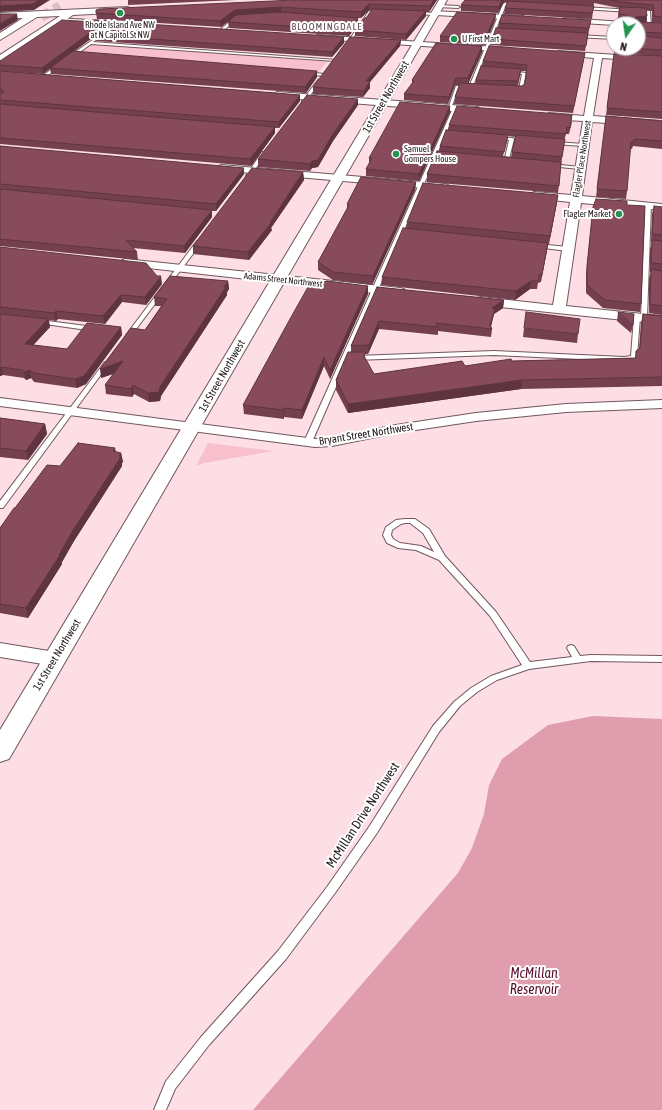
<!DOCTYPE html>
<html>
<head>
<meta charset="utf-8">
<style>
	body { margin:0 }
	#map { position:relative; width:662px; height:1110px; overflow:hidden; background:#fcdee4; font-family:"Asap Condensed",sans-serif }
	canvas { display:block }
	.north { position:absolute; left:606px; top:16px; width:40px; height:40px; box-sizing:border-box; background:#fff; border:1px solid #a7a3a3; border-radius:50%; rotate:193deg; font-size:11px; font-weight:700; line-height:16px; text-align:center; color:#22181a }
	.north::after { content:''; display:block; margin:auto; width:14px; height:18px; background:#23944e; clip-path:polygon(50% 0,100% 100%,50% 72%,0 100%) }
</style>
</head>
<body>
<div id="map">
<canvas width="662" height="1110"></canvas>
<div class="north">N</div>
</div>
<script>
const ctx = document.querySelector('canvas').getContext('2d');
ctx.lineJoin = 'round';
function paint(path, color) {
  ctx.fillStyle = color;
  ctx.fill(path, 'evenodd');
}
function shape(rows) {
  const path = new Path2D();
  for (const r of rows) {
    path.moveTo(r[0], r[1]);
    for (let i = 2; i < r.length; i += 2) path.lineTo(r[i], r[i + 1]);
  }
  return path;
}
function strokePath(path, color, width, dash) {
  ctx.strokeStyle = color;
  ctx.lineWidth = width;
  ctx.lineCap = dash ? 'butt' : 'round';
  ctx.setLineDash(dash || []);
  ctx.stroke(path);
}
function label(font, color, halo, rows, align = 'center') {
  ctx.font = font + ' "Asap Condensed",sans-serif';
  ctx.lineWidth = 4;
  ctx.setLineDash([]);
  ctx.textBaseline = 'middle';
  ctx.strokeStyle = halo;
  ctx.fillStyle = color;
  for (const [text, x, y, turn = 0] of rows) {
    ctx.save();
    ctx.translate(x, y);
    ctx.rotate((+turn || 0) * Math.PI / 180);
    ctx.textAlign = isNaN(turn) ? turn : align;
    if (halo) ctx.strokeText(text, 0, 0);
    ctx.fillText(text, 0, 0);
    ctx.restore();
  }
}
paint(shape([
	[93,44,328,61,318,73,77,55],
	[208,443,273,451,204,463,196,466]
]), '#f8bfcd');
paint(shape([
	[593,716,662,719,662,1110,253,1110,458,873,472,848,484,814,489,785,502,759,548,725]
]), '#e09dad');
strokePath(shape([
	[41,17,60,6]
]), '#dbc0c6', 10, [10, 5]);
const service = shape([
	[505,3,518,4,506,5,472,88,470,89,459,88,451,108,448,109,456,86,469,87,503,4,505,3],
	[439,5,458,6,460,7,458,8,438,7,439,5],
	[583,7,650,11,651,25,649,26,647,25,647,13,582,9,583,7],
	[369,11,378,12,371,13,347,46,345,46,369,11],
	[416,12,435,13,437,14,435,15,415,14,416,12],
	[235,17,238,18,223,31,221,31,221,29,235,17],
	[577,35,614,37,614,39,576,37,577,35],
	[94,39,96,40,93,42,337,60,335,61,91,44,70,59,68,59,68,57,94,39],
	[58,65,61,66,44,78,42,78,42,76,58,65],
	[511,71,526,73,522,91,515,92,513,91,519,89,522,74,510,73,511,71],
	[306,72,324,74,326,75,324,76,305,74,306,72],
	[318,80,321,81,304,103,302,103,302,101,318,80],
	[455,107,457,108,312,442,310,443,306,443,304,442,453,108,455,107],
	[496,137,512,138,514,139,508,163,504,162,509,140,498,139,496,138,496,137],
	[555,142,584,144,586,145,584,146,553,144,553,143,555,142],
	[262,152,266,153,250,177,246,177,246,176,262,152],
	[551,164,580,167,582,168,580,169,549,166,549,164,551,164],
	[648,203,651,205,647,318,644,320,641,318,645,205,648,203],
	[197,241,202,242,130,337,126,337,126,335,197,241],
	[537,244,568,247,571,249,568,251,535,247,534,246,537,244],
	[637,315,640,317,637,357,636,358,624,361,494,355,355,360,352,358,355,356,494,351,624,357,631,356,634,317,637,315],
	[40,320,94,327,97,329,94,331,38,323,38,321,40,320],
	[106,362,109,364,108,365,3,508,0,508,0,501,104,363,106,362],
	[405,519,415,519,429,529,445,556,496,612,530,662,572,657,567,648,568,646,571,645,574,646,580,656,591,655,662,656,662,662,591,661,529,669,497,680,477,692,460,706,439,732,377,833,335,893,286,959,209,1045,175,1089,166,1110,154,1110,166,1081,201,1037,278,951,327,887,369,827,433,726,454,702,471,688,491,676,522,665,490,616,439,560,416,550,398,548,387,543,383,535,386,527,396,520,405,519],
	[405,523,410,523,423,533,434,552,421,546,400,543,393,539,391,535,392,530,401,524,405,523]
]);
const minor = shape([
	[433,11,523,16,527,18,523,20,436,15,432,13,433,11],
	[57,18,136,23,140,25,136,27,60,22,57,22,57,18],
	[564,18,625,22,629,24,614,24,614,25,567,22,563,20,564,18],
	[317,35,511,48,515,50,511,52,320,39,317,39,317,35],
	[558,51,662,58,662,62,602,58,593,116,662,121,662,127,592,122,582,196,662,204,662,210,581,203,566,306,662,316,662,324,481,305,477,304,475,301,477,298,481,297,553,305,570,202,534,198,529,195,534,192,571,195,583,121,549,119,544,116,549,113,584,116,594,58,561,55,558,55,558,51],
	[277,92,478,107,482,110,478,113,274,97,273,95,277,92],
	[221,165,446,184,451,187,446,190,217,170,216,168,221,165],
	[125,259,400,288,404,289,406,292,404,295,400,296,121,265,119,263,121,261,125,259],
	[0,398,315,439,332,438,396,425,476,413,566,404,662,400,662,408,566,412,476,421,396,433,332,446,315,447,0,406,0,398],
	[0,643,55,652,62,654,64,659,62,664,55,666,0,657,0,643]
]);
const tertiary = shape([
	[439,0,447,0,9,759,0,762,0,730,439,0]
]);
const primary = shape([
	[127,7,130,8,132,10,130,12,73,15,4,62,0,63,0,55,60,16,37,17,0,40,0,33,23,18,0,19,0,13,127,7]
]);
strokePath(service, '#71575d', 2);
strokePath(minor, '#71575d', 2);
strokePath(tertiary, '#71575d', 2);
strokePath(primary, '#71575d', 2);
paint(service, '#fff');
paint(minor, '#fff');
paint(tertiary, '#fff');
paint(primary, '#fff');
paint(shape([
	[128,0,236,0,128,5],
	[437,0,429,12,426,12,426,16,406,40,355,36,355,30,367,17,372,10,369,10,361,18,358,18,358,23,349,36,229,28,228,22,236,15,221,27,97,19,96,13],
	[465,0,662,0,662,23,652,22,652,11,646,10,646,22,640,22,662,23,662,119,606,115,614,54,658,56,614,53,614,48,638,48,617,24,619,8,594,3,592,19,504,14,505,8,507,2,504,2,498,13,461,11,461,5],
	[496,14,495,20,485,45,440,42,440,36],
	[591,20,585,51,491,45,492,39,498,28,499,23],
	[107,27,73,52,317,77,306,93,51,74,50,68,43,74,0,71,0,61],
	[96,35,344,37,344,43,332,57,97,41],
	[401,40,400,46,370,82,370,88,363,97,313,94,313,87],
	[482,46,482,52,468,84,475,84,476,80,482,66,483,61,584,59,573,113,454,104,455,97,460,85,455,85,448,104,404,100,404,94,412,83,412,80],
	[521,71,526,71,525,84,522,86,518,86],
	[0,71,300,95,300,101,279,128,275,128,275,133,251,166,0,144,0,94,1,94,0,94],
	[358,105,333,141,318,167,312,168,310,171,258,167,258,159],
	[450,112,419,181,366,176,366,169,369,164,369,158],
	[662,121,662,149,633,146,632,149,630,149,627,191,626,199,596,197,605,124],
	[572,122,569,134,566,134,564,141,558,193,427,182,427,174,439,151,440,146,448,130,449,125],
	[508,136,515,137,511,157,503,156,507,141],
	[0,146,244,174,216,211,212,211,212,217,185,253,133,248,137,252,138,260,0,246],
	[303,172,304,180,271,228,272,230,249,260,193,254,193,246],
	[416,182,415,190,372,285,333,280,318,270,318,262,347,209,347,204],
	[557,202,549,244,548,244,541,282,538,283,537,289,530,289,515,300,381,285,382,277,406,228,407,222],
	[654,206,662,207,662,315,649,313,649,278,651,272,650,272,650,249,652,243,651,242,652,214],
	[593,207,641,304,640,312,603,308,586,293,586,274],
	[0,247,162,284,146,305,122,302,105,324,58,319,56,321,49,320,50,327,33,345,67,349,121,327,122,335,86,384,77,388,34,382,31,378,26,380,24,378,3,375,0,376],
	[228,281,229,289,227,292,227,295,161,396,160,401,149,402,134,394,132,397,106,394,105,385,113,374,101,378,145,330,161,306,155,306,154,297],
	[368,286,368,294,330,379,324,366,302,419,284,417,284,419,244,414,243,405],
	[377,287,504,300,503,308,494,314,491,327,492,329,491,337,438,331,438,335,379,329,368,354,365,354,365,359,374,374,465,366,512,361,635,358,636,351,639,349,641,323,643,314,662,316,662,386,521,389,348,413,336,390,336,380,351,352,351,346],
	[618,312,633,325,631,333,617,321],
	[524,328,578,334,577,343,523,337],
	[0,418,45,424,47,434,28,460,0,457],
	[115,448,116,452,121,453,123,462,122,463,122,466,74,541,62,562,62,564,28,618,0,613,0,528,15,508,60,466]
]), '#74404f');
paint(shape([
	[39,0,50,0,34,10,0,12,0,6],
	[434,0,437,0,429,12,430,6],
	[502,0,504,0,504,2,498,13,499,7],
	[369,4,369,10,361,18,361,12],
	[281,7,281,12,235,16,221,27,220,21,235,10],
	[426,11,426,16,406,40,406,34],
	[17,14,18,20,0,31,0,24],
	[496,14,495,20,485,45,485,39],
	[647,16,646,22,634,23,635,17],
	[358,18,358,23,349,36,349,30],
	[106,21,107,27,43,74,42,68],
	[344,37,344,43,332,57,332,52],
	[401,40,400,46,370,82,370,88,363,97,364,91,366,81],
	[482,46,482,52,468,84,468,78],
	[317,71,317,77,306,93,305,87],
	[456,78,455,85,448,104,449,97],
	[300,95,300,101,279,128,279,122],
	[358,99,358,105,333,141,318,167,312,168,310,171,310,164,333,134],
	[450,106,450,112,419,181,419,174],
	[275,127,275,133,251,166,250,159],
	[244,168,244,174,216,211,216,204],
	[303,172,304,180,271,228,272,230,249,260,248,252,270,223],
	[416,182,415,190,372,285,373,276],
	[558,195,557,202,549,244,550,236],
	[212,210,212,217,185,253,184,246],
	[548,243,547,250,541,282,542,274],
	[161,276,162,284,146,305,145,297],
	[228,281,229,289,227,292,227,295,161,396,160,401,149,402,148,393,160,387],
	[531,281,530,289,515,300,516,291],
	[368,286,368,294,330,379,330,370],
	[121,295,122,302,105,324,103,316],
	[504,300,503,308,494,314,490,329,489,329,492,308],
	[56,311,58,319,56,321,54,313],
	[48,319,50,327,27,352,25,344],
	[379,321,379,329,368,354,369,345],
	[121,327,122,335,86,384,77,388,75,379],
	[324,357,324,366,302,419,302,410],
	[123,361,124,370,101,378,100,369],
	[2,367,3,375,0,376,0,368],
	[30,370,31,378,26,380,24,372],
	[522,380,521,389,348,413,348,404],
	[133,385,134,394,132,397,131,389],
	[284,408,284,419,283,410],
	[45,424,47,434,28,460,26,451],
	[121,453,123,462,122,463,122,466,74,541,62,562,62,564,28,618,26,608,72,532]
]), '#5e3440');
const building = shape([
	[0,0,39,0,33,4,0,6,0,0],
	[294,0,434,0,430,6,369,4,361,12,281,7,235,10,220,21,96,13,96,10,99,9,294,0],
	[465,0,502,0,499,7,461,5,465,0],
	[610,0,662,0,662,17,654,16,653,5,620,2,610,0],
	[508,1,594,6,592,13,505,8,508,1],
	[620,7,646,8,647,16,635,17,639,22,662,23,662,33,638,32,639,36,662,38,662,50,632,48,638,48,638,24,617,24,618,19,630,19,631,18,627,15,619,14,620,7],
	[372,9,426,11,406,34,355,30,365,18,367,17,372,9],
	[281,12,358,18,349,30,228,22,236,15,281,12],
	[457,12,496,14,485,39,440,36,457,12],
	[0,14,17,14,0,24,0,14],
	[502,15,591,20,589,28,499,23,502,15],
	[62,20,94,22,95,20,106,21,42,68,0,65,0,61,62,20],
	[115,22,344,37,332,52,96,35,115,22],
	[496,28,588,33,586,46,492,39,496,28],
	[350,37,401,40,366,81,370,81,364,91,313,87,350,37],
	[436,43,482,46,468,78,456,78,449,97,404,94,414,81,412,80,436,43],
	[489,46,585,53,574,106,455,97,460,83,522,86,525,84,527,65,483,61,489,46],
	[73,51,317,71,305,87,50,68,73,51],
	[614,54,662,56,662,112,607,108,614,54],
	[481,66,521,69,518,81,476,80,481,66],
	[0,71,300,95,279,122,0,100,0,94,4,92,0,88,0,71],
	[307,95,358,99,333,134,318,160,312,161,310,164,258,159,307,95],
	[400,102,450,106,419,174,366,169,372,158,369,158,400,102],
	[0,104,275,127,250,159,0,138,0,104],
	[457,106,572,115,570,128,567,127,566,134,449,125,457,106],
	[606,116,662,121,662,141,634,139,633,142,631,142,627,191,597,189,606,116],
	[446,130,508,135,504,152,440,146,446,130],
	[516,135,565,139,562,157,512,152,516,135],
	[0,146,244,168,216,204,0,184,0,146],
	[437,151,561,162,559,186,427,174,437,151],
	[252,168,303,172,270,223,271,223,248,252,193,246,252,168],
	[361,177,416,182,373,276,333,272,318,262,349,205,347,204,361,177],
	[423,183,558,195,550,236,407,222,423,183],
	[0,189,212,210,184,246,126,240,137,252,0,239,0,189],
	[596,199,627,201,627,205,645,206,641,304,605,300,587,285,587,266,593,207,596,199],
	[654,206,662,207,662,235,652,234,654,206],
	[403,228,548,243,542,274,539,275,538,281,531,281,516,291,382,277,403,228],
	[652,240,662,241,662,264,651,263,652,240],
	[0,247,146,263,157,276,161,276,145,297,121,295,103,316,56,311,54,313,0,307,0,247],
	[651,269,662,271,662,306,650,304,651,269],
	[170,276,228,281,224,287,226,287,160,387,159,392,148,393,133,385,131,389,105,385,123,361,100,369,131,328,145,330,167,299,154,297,170,276],
	[327,281,368,286,330,370,324,357,302,410,284,408,283,410,243,405,290,319,308,287,327,281],
	[377,287,504,300,492,308,495,309,490,325,492,329,436,323,438,327,379,321,369,345,351,346,377,287],
	[526,312,580,319,578,334,524,328,526,312],
	[618,312,634,314,633,325,618,312],
	[0,314,48,319,25,344,67,349,87,323,121,327,84,376,75,379,33,373,30,370,24,372,22,370,2,367,0,368,0,314],
	[643,314,662,316,662,377,522,380,348,404,336,380,348,352,366,352,364,356,374,374,462,361,465,366,511,359,512,361,636,358,636,351,640,348,643,314],
	[0,418,45,424,26,451,0,448,0,418],
	[78,443,115,448,113,451,121,453,119,456,121,457,72,532,59,555,60,555,26,608,0,604,0,528,14,508,15,508,47,465,60,466,78,443]
]);
paint(building, '#874b5c');
strokePath(building, '#5e3440', 1);
for (const [x, y, r, color] of [
	[120,13,4,"#23944e"],
	[454,39,4,"#23944e"],
	[396,154,4,"#23944e"],
	[619,214,4,"#23944e"]
]) {
  const dot = new Path2D();
  dot.arc(x, y, r, 0, 2 * Math.PI);
  ctx.fillStyle = color;
  ctx.fill(dot);
  strokePath(dot, '#fff', 1.5);
}
label('9px', '#22181a', '#fff', [
	["Rhode Island Ave NW",120,25,"center"],
	["at N Capitol St NW",120,35,"center"],
	["U First Mart",462,39],
	["Samuel",404,149],
	["Gompers House",404,159],
	["Flagler Market",611,214,"right"]
], 'left');
label('9px', '#22181a', '#fff', [
	["Flagler Place Northwest",582,159,-81],
	["Adams Street Northwest",283,280,6]
]);
ctx.letterSpacing = '1px';
label('10px', '#61494f', '#fff', [
	["BLOOMINGDALE",327,27]
]);
ctx.letterSpacing = '0px';
label('11px', '#22181a', '#fff', [
	["1st Street Northwest",386,97,-60],
	["1st Street Northwest",222,376,-60],
	["Bryant Street Northwest",366,434,-9],
	["1st Street Northwest",57,655,-59]
]);
label('13px', '#22181a', '#fff', [
	["McMillan Drive Northwest",363,815,-57]
]);
label('italic 14px', '#5a0b2b', '#fff', [
	["McMillan",534,974],
	["Reservoir",534,990]
]);
</script>
</body>
</html>
